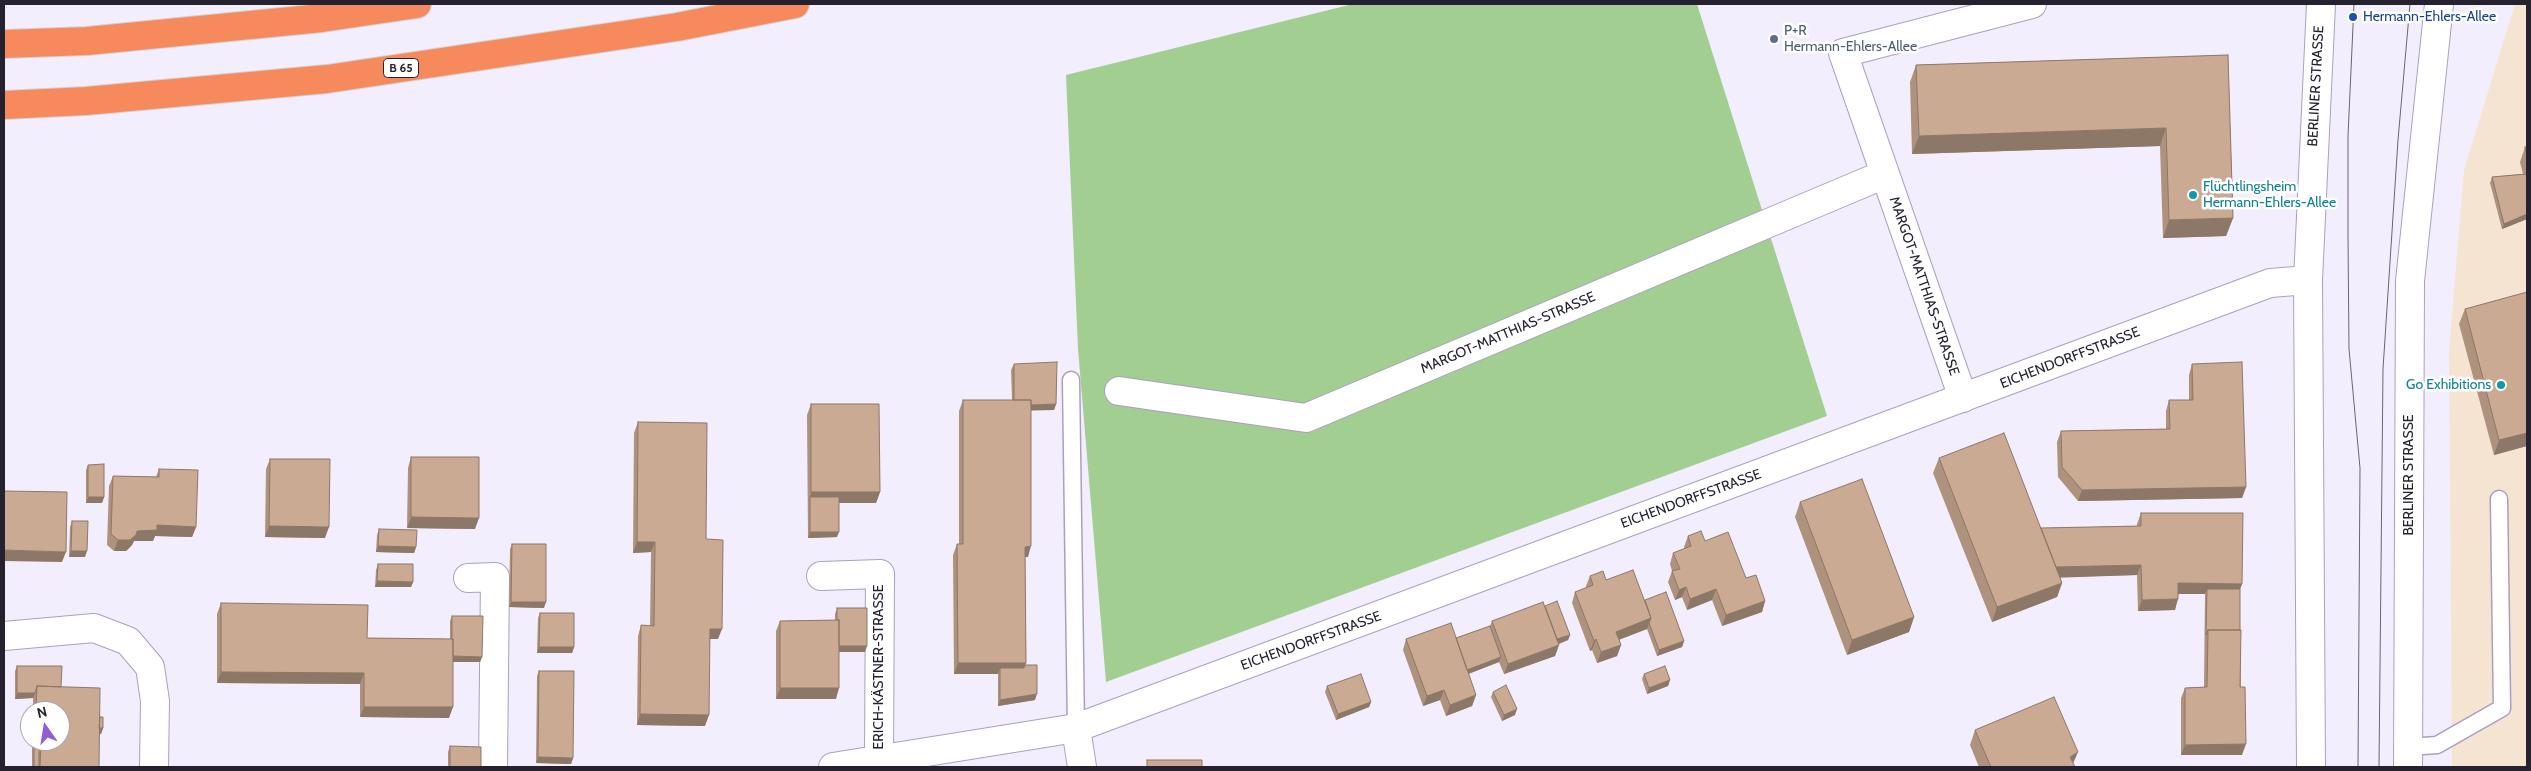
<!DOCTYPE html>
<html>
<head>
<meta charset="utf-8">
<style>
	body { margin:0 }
	#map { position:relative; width:2531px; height:771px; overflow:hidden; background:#f3eefd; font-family:Cabin,sans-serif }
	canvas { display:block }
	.frame { position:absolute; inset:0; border:5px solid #26212e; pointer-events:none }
	.north { position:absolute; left:20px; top:701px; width:50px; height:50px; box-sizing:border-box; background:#fefefe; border:1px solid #a8a6ab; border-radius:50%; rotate:347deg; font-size:14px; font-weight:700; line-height:20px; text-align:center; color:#26212e }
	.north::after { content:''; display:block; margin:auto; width:18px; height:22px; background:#8f5dd6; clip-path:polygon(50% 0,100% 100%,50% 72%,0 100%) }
</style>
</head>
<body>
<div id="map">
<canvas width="2531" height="771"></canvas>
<div class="frame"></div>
<div class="north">N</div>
</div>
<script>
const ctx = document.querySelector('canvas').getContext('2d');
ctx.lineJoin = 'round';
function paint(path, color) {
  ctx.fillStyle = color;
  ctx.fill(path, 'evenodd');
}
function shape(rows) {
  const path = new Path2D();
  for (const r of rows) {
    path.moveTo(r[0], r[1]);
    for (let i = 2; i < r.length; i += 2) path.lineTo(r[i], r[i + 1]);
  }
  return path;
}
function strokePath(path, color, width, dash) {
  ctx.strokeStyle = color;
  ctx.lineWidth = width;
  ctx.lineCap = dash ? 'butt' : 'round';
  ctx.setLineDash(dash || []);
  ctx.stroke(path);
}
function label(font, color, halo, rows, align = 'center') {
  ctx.font = font + ' Cabin,sans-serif';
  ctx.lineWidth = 5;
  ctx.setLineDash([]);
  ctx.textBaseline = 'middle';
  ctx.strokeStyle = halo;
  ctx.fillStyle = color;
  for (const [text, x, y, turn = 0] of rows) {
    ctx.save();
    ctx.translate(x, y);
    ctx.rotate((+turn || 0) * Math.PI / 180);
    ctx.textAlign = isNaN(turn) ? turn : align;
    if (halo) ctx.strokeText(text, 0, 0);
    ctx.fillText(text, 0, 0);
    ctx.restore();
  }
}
paint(shape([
	[2515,4,2527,4,2527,767,2452,767,2449,351,2464,170]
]), '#f6e4d3');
paint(shape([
	[1353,4,1697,4,1827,416,1106,682,1078,349,1066,75]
]), '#a2ce91');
const service = shape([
	[1071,380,1076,728],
	[2408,747,2437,745,2502,708,2499,499]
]);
const minor = shape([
	[1119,391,1306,418,1885,174],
	[1963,398,1843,53,2032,4],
	[821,576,880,574,879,759],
	[468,578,495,577,493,767],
	[4,636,94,628,128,641,150,667,155,701,154,767],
	[1076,728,1082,767],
	[833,767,1076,728,2270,283,2308,280]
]);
const tertiary = shape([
	[2311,767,2308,280,2321,4],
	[2408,767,2410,281,2439,4]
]);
const trunk = shape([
	[4,44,87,41,322,18,417,4],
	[4,105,86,101,327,79,677,27,795,4]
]);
strokePath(service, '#ab9fc0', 19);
strokePath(minor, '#ab9fc0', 30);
strokePath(tertiary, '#ab9fc0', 30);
strokePath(trunk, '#d4d3d5', 30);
strokePath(service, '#fff', 16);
strokePath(minor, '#fff', 28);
strokePath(tertiary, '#fff', 28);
strokePath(trunk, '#f68a5c', 28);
strokePath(shape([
	[2354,4,2348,136,2348,238,2349,349,2360,468,2358,767],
	[2379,767,2383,369,2398,140,2410,4]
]), '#696472', 1);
paint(shape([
	[2228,55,2233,218,2226,236,2163,238,2160,146,1912,154,1910,82,1916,65],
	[2525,147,2527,147,2527,219,2502,229,2490,183,2492,177,2523,174,2520,162],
	[2465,309,2527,446,2494,455,2459,324],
	[1014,364,1056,404,1054,410,1031,410,1028,557,1025,557,1026,663,1025,665,1035,700,998,706,998,674,954,674,953,555,957,544,959,544,959,411,963,400,1012,400,1011,370],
	[2192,364,2246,487,2242,498,2078,501,2058,477,2057,442,2061,431,2166,429,2166,411,2169,400,2189,400,2189,375],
	[811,404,880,492,876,503,839,503,837,537,808,538,807,415],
	[638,422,706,539,718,639,710,639,705,726,637,725,638,636,641,625,650,626,651,552,633,553,634,433],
	[411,457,475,529,407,528,408,468],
	[1939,458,2041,528,2137,526,2137,524,2141,513,2242,584,2240,589,2240,630,2242,755,2181,755,2181,698,2185,688,2204,687,2205,594,2178,594,2175,610,2138,611,2137,575,2060,577,2062,583,2057,597,1992,622,1933,473],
	[270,459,325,538,265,537,266,469],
	[88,465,104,497,102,503,86,503,86,470],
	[159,469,196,527,192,537,155,536,153,541,134,541,132,545,126,551,114,551,107,545,109,486,113,476,156,477],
	[1800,502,1914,617,1909,632,1847,655,1795,517],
	[72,521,85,557,69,557,70,527],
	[379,529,416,547,414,553,376,552,377,535],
	[1688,536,1705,541,1746,578,1765,601,1762,612,1722,626,1712,600,1687,610,1682,597,1675,600,1668,582,1672,571,1670,564,1673,553,1685,549,1684,547],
	[512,544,544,608,509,607,510,549],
	[378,564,413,582,411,587,375,587,376,570],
	[1590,576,1606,580,1645,600,1684,641,1682,647,1657,656,1647,629,1619,640,1621,645,1617,656,1597,663,1592,650,1590,651,1572,603,1575,592,1586,588,1586,586],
	[221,603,367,638,450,639,450,621,452,616,482,657,480,662,453,662,449,718,360,717,360,684,217,683,217,614],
	[1545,606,1570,635,1568,640,1559,644,1555,656,1504,674,1499,662,1468,674,1476,695,1472,706,1446,716,1440,700,1423,706,1403,650,1406,639,1456,638,1490,626,1492,621],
	[837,608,865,652,839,652,836,699,776,699,776,631,780,621,835,620,835,614],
	[540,613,574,647,572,653,537,653,538,618],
	[17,666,61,687,100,717,103,728,101,734,99,734,99,767,32,767,32,741,60,741,60,711,33,711,33,698,15,699,15,671],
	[539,671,573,758,571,764,536,763,537,676],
	[1644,674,1670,680,1668,686,1647,694,1642,679],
	[1327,686,1371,702,1369,707,1336,720,1325,692],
	[1493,692,1515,715,1502,721,1491,697],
	[1975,730,2073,764,2075,767,1979,767,1970,745],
	[450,746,481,767,448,767,448,752]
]), '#ae927e');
paint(shape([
	[2166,128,2160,146,1912,154,1919,136],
	[2527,214,2527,219,2502,229,2504,224],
	[2233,218,2226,236,2163,238,2169,220],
	[1056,404,1054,410,1012,411,1014,406],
	[2527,433,2527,446,2494,455,2499,440],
	[2246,487,2242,498,2078,501,2082,490],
	[811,492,880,492,876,503,810,503,810,497],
	[88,497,104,497,102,503,86,503],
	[411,517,479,518,475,529,407,528],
	[157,525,196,527,192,537,155,536,153,541,134,541,132,545,126,551,114,551,118,540,137,531],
	[269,526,329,527,325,538,265,537],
	[810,532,839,532,837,537,808,538],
	[637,542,655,542,651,552,633,553],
	[378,546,416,547,414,553,376,552],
	[1031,546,1028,557,1021,557,1025,547],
	[4,550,66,552,62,562,4,561],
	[71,551,87,551,85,557,69,557],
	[2141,565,2137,575,2050,578,2054,567],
	[377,581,413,582,411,587,375,587],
	[2062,583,2057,597,1992,622,1997,607],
	[2178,583,2242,584,2238,595,2207,589,2205,594,2175,594],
	[1686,587,1682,597,1675,600,1679,590],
	[1716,589,1712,600,1687,610,1690,599],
	[2178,599,2175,610,2138,611,2142,600],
	[1765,601,1762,612,1722,626,1726,615],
	[511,602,546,602,544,608,509,607],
	[1914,617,1909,632,1847,655,1852,640],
	[1651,618,1647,629,1612,642,1616,632],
	[710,629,722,629,718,639,706,639],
	[1570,635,1568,640,1552,646,1554,640],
	[1596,639,1592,650,1590,651,1594,641],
	[1684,641,1682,647,1657,656,1659,650],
	[1559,645,1555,656,1504,674,1508,664],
	[1621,645,1617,656,1597,663,1601,652],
	[837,646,867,646,865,652,835,652],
	[539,647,574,647,572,653,537,653],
	[452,656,482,657,480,662,450,662],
	[1501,657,1499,662,1463,676,1465,670],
	[958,663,1026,663,1022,673,1000,668,998,674,954,674],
	[221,672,364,673,360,684,217,683],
	[1670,680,1668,686,1647,694,1649,688],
	[780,688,839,688,836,699,776,699],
	[1444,690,1440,700,1423,706,1427,696],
	[17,693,35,693,33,698,15,699],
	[1037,694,1035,700,998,706,1000,700],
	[1476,695,1472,706,1446,716,1450,705],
	[1371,702,1369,707,1336,720,1338,714],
	[364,707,453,707,449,718,360,717],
	[1517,709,1515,715,1502,721,1504,715],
	[640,714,709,715,705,726,637,725],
	[97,728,103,728,101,734,95,734],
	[2246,744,2242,755,2181,755,2185,745],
	[2078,752,2072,766,2070,757],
	[538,757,573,758,571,764,536,763]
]), '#8d7767');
const building = shape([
	[2228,55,2233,218,2169,220,2166,128,1919,136,1916,65,2228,55],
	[2525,147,2527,147,2527,156,2525,147],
	[2526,174,2527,179,2527,214,2504,224,2492,177,2526,174],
	[2527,292,2527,433,2499,440,2465,309,2527,292],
	[1057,362,1056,404,1031,405,1031,400,1014,400,1014,364,1057,362],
	[2242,362,2246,487,2082,490,2062,467,2061,431,2170,429,2169,400,2193,400,2192,364,2242,362],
	[963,400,1031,400,1031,546,1025,547,1026,663,958,663,957,544,963,544,963,400],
	[811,404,879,404,880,492,811,492,811,404],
	[638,422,707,423,706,539,723,540,723,542,722,629,710,629,709,715,640,714,641,625,654,626,655,542,637,542,638,422],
	[2004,433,2062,583,1997,607,1939,458,2004,433],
	[411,457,479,457,479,518,411,517,411,457],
	[270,459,330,459,329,527,269,526,270,459],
	[104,464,104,497,88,497,88,465,104,464],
	[159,469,198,470,196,527,157,525,157,530,137,531,136,535,130,540,118,540,111,534,113,476,159,477,159,469],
	[1862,479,1914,617,1852,640,1800,502,1862,479],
	[4,491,67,492,66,552,4,550,4,491],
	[810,497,839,497,839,532,810,532,810,497],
	[2141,513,2243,513,2242,584,2178,583,2178,599,2142,600,2141,565,2056,567,2041,528,2141,526,2141,513],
	[72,521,88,521,87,551,71,551,72,521],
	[379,529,417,530,416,547,378,546,379,529],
	[1701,531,1705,541,1728,532,1746,578,1756,575,1765,601,1726,615,1716,589,1690,599,1686,587,1679,590,1672,571,1680,569,1673,553,1691,546,1688,536,1701,531],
	[512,544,546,544,546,602,511,602,512,544],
	[378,564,413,564,413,582,377,581,378,564],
	[1633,570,1651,618,1616,632,1621,645,1601,652,1596,639,1594,641,1575,592,1593,585,1590,576,1603,571,1606,580,1633,570],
	[2207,589,2240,589,2240,630,2208,630,2206,635,2207,589],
	[1666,592,1684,641,1659,650,1649,623,1651,618,1645,600,1666,592],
	[1557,601,1570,635,1557,639,1545,606,1557,601],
	[1543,602,1559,645,1508,664,1492,621,1543,602],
	[221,603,368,605,367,638,453,639,453,707,364,707,364,673,221,672,221,603],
	[837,608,867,608,867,646,839,646,839,620,837,620,837,608],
	[540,613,574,613,574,647,539,647,540,613],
	[452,616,483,616,482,657,453,656,453,639,452,639,452,616],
	[839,620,839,688,780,688,780,621,839,620],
	[1451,623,1476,695,1450,705,1444,690,1427,696,1406,639,1451,623],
	[1490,626,1501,657,1467,670,1456,638,1490,626],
	[2208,630,2241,630,2240,687,2245,687,2246,744,2185,745,2185,688,2207,687,2208,630],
	[1025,665,1037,665,1037,694,1000,700,1000,668,1024,668,1025,665],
	[17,666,62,666,61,687,37,686,35,693,17,693,17,666],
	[1665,666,1670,680,1649,688,1644,674,1665,666],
	[539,671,574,671,573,758,538,757,539,671],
	[1361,674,1371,702,1338,714,1327,686,1361,674],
	[1506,685,1517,709,1504,715,1493,692,1506,685],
	[37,686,100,688,99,767,40,767,41,741,60,741,60,711,36,711,37,686],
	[2054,697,2078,752,2070,757,2075,767,1991,767,1975,730,2054,697],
	[100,717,103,717,103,728,99,728,100,717],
	[34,741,39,741,39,767,34,767,34,741],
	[450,746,481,747,481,767,450,767,450,746],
	[1147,760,1202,760,1202,767,1147,767,1147,760]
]);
paint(building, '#caaa93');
strokePath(building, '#8d7767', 1);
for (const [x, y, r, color] of [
	[2353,17,5,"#1a4fb4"],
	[1774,39,5,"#5c6f8a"],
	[2193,195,5,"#0f9aa8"],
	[2501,385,5,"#0f9aa8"]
]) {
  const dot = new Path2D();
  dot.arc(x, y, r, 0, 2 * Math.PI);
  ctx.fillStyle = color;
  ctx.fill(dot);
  strokePath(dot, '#fefefe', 2);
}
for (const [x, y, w] of [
	[401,68,35]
]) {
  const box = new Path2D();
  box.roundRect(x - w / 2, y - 9.5, w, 19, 4);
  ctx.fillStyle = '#fefefe';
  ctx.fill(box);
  strokePath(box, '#26212e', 1);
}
label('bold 12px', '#26212e', null, [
	["B 65",401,68]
]);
label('14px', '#164399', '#fefefe', [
	["Hermann-Ehlers-Allee",2363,17]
], 'left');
label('14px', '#4e5e75', '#fefefe', [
	["P+R",1784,31],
	["Hermann-Ehlers-Allee",1784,47]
], 'left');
label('14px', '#26212e', '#fefefe', [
	["BERLINER STRASSE",2316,86,-87],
	["MARGOT-MATTHIAS-STRASSE",1924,286,71],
	["MARGOT-MATTHIAS-STRASSE",1508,333,-23],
	["EICHENDORFFSTRASSE",2070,358,-21],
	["BERLINER STRASSE",2409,475,-90],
	["EICHENDORFFSTRASSE",1691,499,-20],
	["EICHENDORFFSTRASSE",1311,641,-20],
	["ERICH-KÄSTNER-STRASSE",879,667,-90]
]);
label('14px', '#0d838f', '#fefefe', [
	["Flüchtlingsheim",2203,187],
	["Hermann-Ehlers-Allee",2203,203],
	["Go Exhibitions",2491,385,"right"]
], 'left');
</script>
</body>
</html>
